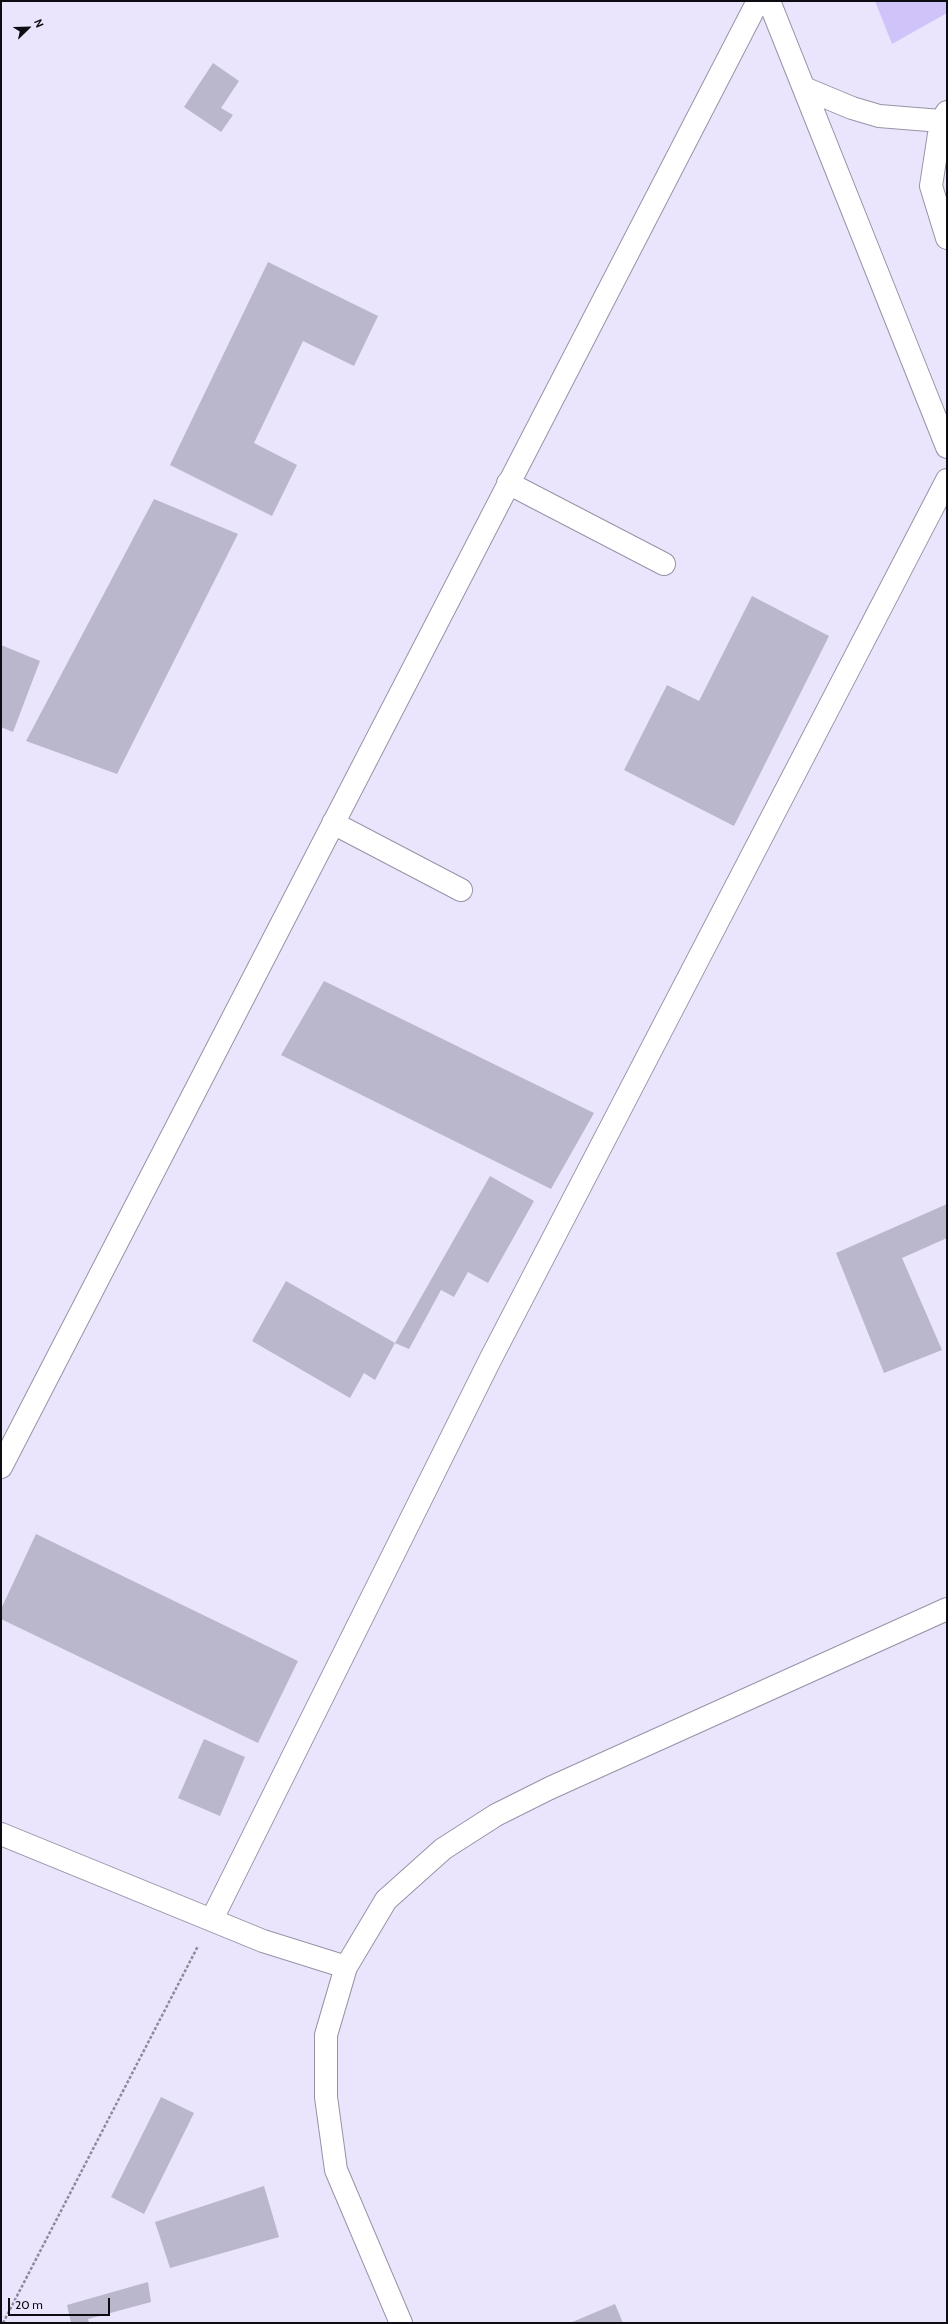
<!DOCTYPE html>
<html>
<head>
<meta charset="utf-8">
<style>
	body { margin:0 }
	#map { position:relative; width:948px; height:2324px; overflow:hidden; background:#eae5fc; font-family:Cabin,sans-serif }
	canvas { display:block }
	.frame { position:absolute; inset:0; border:2px solid #0d0c13; pointer-events:none }
	.north { position:absolute; left:8px; top:8px; width:40px; height:40px; -webkit-text-stroke:3px #eae5fc; paint-order:stroke; rotate:67deg; font-size:11px; font-weight:700; line-height:16px; text-align:center; color:#0d0c13 }
	.north::after { content:''; display:block; margin:auto; width:14px; height:18px; background:#0d0c13; clip-path:polygon(50% 0,100% 100%,50% 72%,0 100%) }
	.scale { position:absolute; left:8px; top:2298px; width:102px; height:18px; box-sizing:border-box; border:2px solid #0d0c13; border-top:0; padding-left:5px; font-size:12px; line-height:14px; white-space:nowrap; color:#0d0c13; -webkit-text-stroke:3px #eae5fc; paint-order:stroke }
</style>
</head>
<body>
<div id="map">
<canvas width="948" height="2324"></canvas>
<div class="frame"></div>
<div class="north">N</div>
<div class="scale">20 m</div>
</div>
<script>
const ctx = document.querySelector('canvas').getContext('2d');
ctx.lineJoin = 'round';
function paint(path, color) {
  ctx.fillStyle = color;
  ctx.fill(path, 'evenodd');
}
function shape(rows) {
  const path = new Path2D();
  for (const r of rows) {
    path.moveTo(r[0], r[1]);
    for (let i = 2; i < r.length; i += 2) path.lineTo(r[i], r[i + 1]);
  }
  return path;
}
function strokePath(path, color, width, dash) {
  ctx.strokeStyle = color;
  ctx.lineWidth = width;
  ctx.lineCap = dash ? 'butt' : 'round';
  ctx.setLineDash(dash || []);
  ctx.stroke(path);
}
paint(shape([
	[875,1,947,1,947,13,892,44]
]), '#d0c3fa');
paint(shape([
	[213,63,239,81,221,108,233,115,221,132,184,107],
	[268,262,378,316,354,366,303,341,254,443,297,465,272,516,170,465],
	[154,499,238,534,117,774,26,741],
	[752,596,829,636,734,826,624,770,667,685,699,701],
	[1,645,40,661,13,732,1,727],
	[324,981,594,1113,551,1189,281,1055],
	[490,1176,534,1201,488,1283,468,1272,454,1297,441,1290,409,1349,395,1343],
	[947,1204,947,1238,902,1258,942,1350,884,1373,836,1253],
	[286,1281,395,1343,375,1380,364,1373,350,1398,252,1341],
	[36,1534,298,1661,258,1743,1,1619,1,1609],
	[204,1739,245,1757,220,1816,178,1798],
	[161,2097,194,2113,144,2214,111,2197],
	[264,2186,279,2237,170,2268,155,2222],
	[148,2282,151,2302,88,2319,89,2323,71,2323,67,2305],
	[615,2304,623,2323,570,2323]
]), '#bab6cb');
const minor = shape([
	[769,1,947,447],
	[804,88,852,108,879,116,941,121],
	[947,112,941,121,931,186,947,238],
	[508,483,664,564],
	[333,823,461,890],
	[1,1467,758,1],
	[1,1834,263,1941,346,1967],
	[212,1919,490,1360,947,480],
	[401,2323,336,2170,326,2097,326,2035,346,1967,386,1900,443,1849,496,1815,550,1788,947,1609]
]);
strokePath(minor, '#9793a7', 24);
strokePath(shape([
	[3,2323,198,1946]
]), '#8d8a9a', 2.5, [3, 2]);
strokePath(minor, '#fff', 22);
</script>
</body>
</html>
